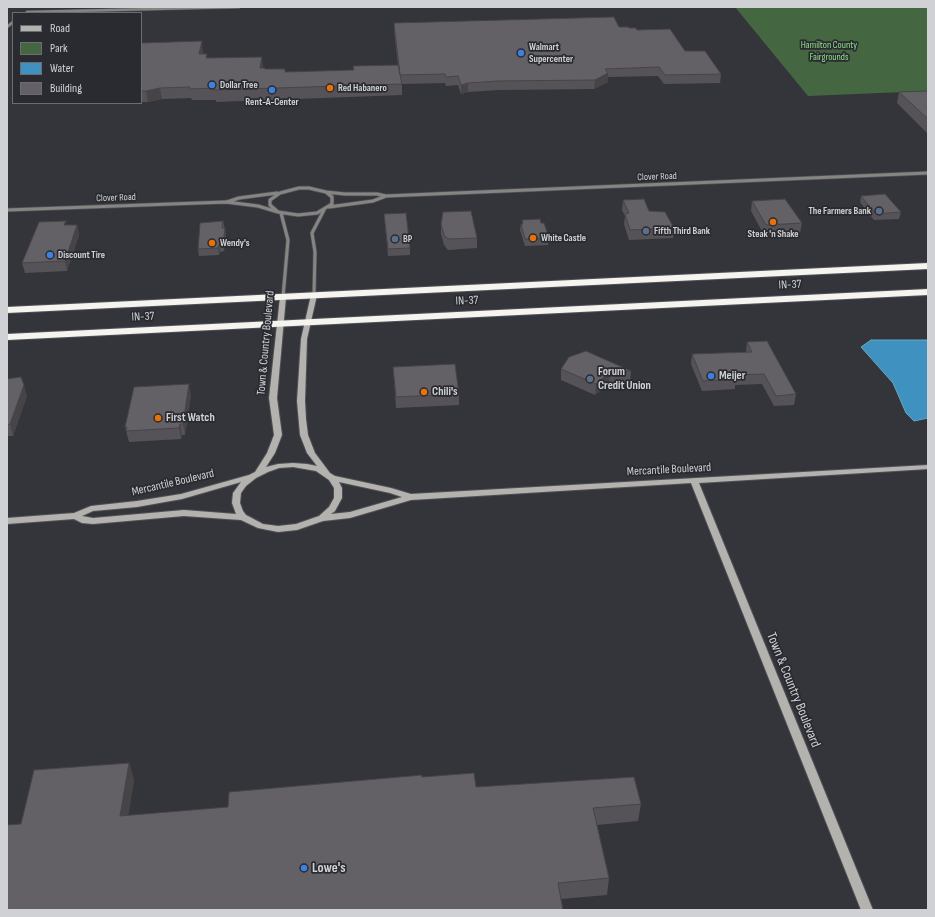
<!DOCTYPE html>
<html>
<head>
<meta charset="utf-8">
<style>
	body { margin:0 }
	#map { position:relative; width:935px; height:917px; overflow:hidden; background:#34353a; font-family:"Sofia Sans Condensed",sans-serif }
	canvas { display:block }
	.frame { position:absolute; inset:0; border:8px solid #d0d1d4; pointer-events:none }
	.legend { position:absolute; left:12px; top:12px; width:130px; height:92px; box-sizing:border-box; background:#2a2b30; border:1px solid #6c6d72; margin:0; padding:5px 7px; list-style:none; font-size:12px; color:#d0d1d4 }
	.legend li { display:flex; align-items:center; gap:8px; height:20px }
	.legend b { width:20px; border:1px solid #6c6d72 }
</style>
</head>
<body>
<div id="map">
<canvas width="935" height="917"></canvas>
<div class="frame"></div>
<ul class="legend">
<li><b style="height:5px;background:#b3b2ae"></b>Road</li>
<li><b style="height:11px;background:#446742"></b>Park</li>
<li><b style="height:11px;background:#3f92bf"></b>Water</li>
<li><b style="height:11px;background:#646166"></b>Building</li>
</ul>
</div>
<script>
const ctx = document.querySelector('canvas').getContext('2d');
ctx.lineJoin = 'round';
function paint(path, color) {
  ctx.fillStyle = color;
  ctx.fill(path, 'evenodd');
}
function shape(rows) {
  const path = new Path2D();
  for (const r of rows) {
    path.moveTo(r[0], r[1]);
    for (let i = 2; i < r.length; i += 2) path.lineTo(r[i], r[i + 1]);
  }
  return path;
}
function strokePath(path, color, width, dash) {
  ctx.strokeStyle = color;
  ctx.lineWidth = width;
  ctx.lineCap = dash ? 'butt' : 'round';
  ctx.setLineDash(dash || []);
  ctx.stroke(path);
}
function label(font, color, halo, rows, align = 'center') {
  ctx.font = font + ' "Sofia Sans Condensed",sans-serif';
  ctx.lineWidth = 3.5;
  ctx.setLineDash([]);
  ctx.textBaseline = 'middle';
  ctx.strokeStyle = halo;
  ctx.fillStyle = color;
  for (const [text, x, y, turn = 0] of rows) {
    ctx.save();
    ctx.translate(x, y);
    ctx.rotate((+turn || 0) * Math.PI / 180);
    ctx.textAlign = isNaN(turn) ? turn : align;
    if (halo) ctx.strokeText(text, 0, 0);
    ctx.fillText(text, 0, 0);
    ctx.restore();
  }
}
paint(shape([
	[735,7,928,7,928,91,808,96]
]), '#446742');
const water = shape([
	[871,340,928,340,928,418,914,421,906,413,893,383,861,347,871,340]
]);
paint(water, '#3f92bf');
strokePath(water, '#6aa5c5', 1);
const streetFar1 = shape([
	[27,12,239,7],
	[7,27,13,22]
]);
const street = shape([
	[299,188,309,188,326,192,332,197,332,204,317,213,298,215,278,212,270,205,270,200,280,193,299,188],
	[326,192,345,194,377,194,386,196,928,173],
	[227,202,239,198,277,193],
	[329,207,373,201,386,196],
	[7,210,226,202,258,206,278,212],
	[281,213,288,240,283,297],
	[314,295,315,252,312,233,324,210]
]);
const secondary = shape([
	[314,293,317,295,307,339,305,401,306,419,308,435,315,453,330,473,335,476,391,488,411,494,928,465,928,469,699,483,873,910,861,910,691,483,411,500,350,518,323,521,297,530,278,532,258,528,241,520,184,516,93,524,82,523,74,519,7,524,7,518,74,513,91,506,137,501,181,494,249,475,255,472,267,453,274,435,269,398,280,297,283,295,286,297,277,398,282,435,275,453,266,467,278,464,293,463,307,464,317,466,307,453,300,435,297,401,301,339,311,295,314,293],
	[293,467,316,471,329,480,334,488,334,498,329,507,319,516,296,524,278,526,263,524,246,515,243,511,240,503,241,493,246,486,256,478,268,472,279,468,293,467],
	[241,482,233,493,232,503,236,514,184,510,93,518,82,516,93,511,137,507,182,499,241,482],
	[339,482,390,493,402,497,350,512,331,514,335,511,342,498,342,488,339,482]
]);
const highway = shape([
	[928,263,928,269,7,313,7,307,928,263],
	[928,289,928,295,7,340,7,334,928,289]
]);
strokePath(streetFar1, '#505156', 3.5);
strokePath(street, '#505156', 4.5);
strokePath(secondary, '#505156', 2);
strokePath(highway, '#505156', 2);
strokePath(streetFar1, '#868583', 2.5);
strokePath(street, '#868583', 3);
paint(secondary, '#b3b2ae');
paint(highway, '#f6f4ee');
paint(shape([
	[394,23,619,27,629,28,637,30,685,51,721,74,720,83,664,84,658,76,608,77,608,82,594,89,498,90,468,92,461,94,458,85,446,86,445,83,402,84,402,95,216,102,216,100,192,100,191,98,162,99,148,102,141,102,141,43,203,52,203,54,208,58,263,68,265,69,285,69,286,72,354,70,398,65,394,31],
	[928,91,928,134,897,103,899,92],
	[28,103,87,103,28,104],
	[861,196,901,212,899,219,874,220,860,202],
	[623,200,649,211,674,228,673,238,629,240,624,224,625,216,622,210],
	[752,201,802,223,800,233,764,235,751,211],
	[384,214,410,248,410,255,388,256],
	[522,220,541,223,549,238,548,245,525,246,520,230,521,224,522,224],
	[223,221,226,234,224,251,220,252,219,255,199,256,198,249],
	[441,224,477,238,477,248,448,250,444,245,441,234],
	[77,225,79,235,67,271,25,273,22,263],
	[747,342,796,394,794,405,774,406,762,384,735,385,735,389,702,391,691,364,692,354,746,352],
	[393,367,459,394,459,405,396,408],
	[561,369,631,371,630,382,609,383,595,395,561,380],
	[7,379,27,396,13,436,7,436],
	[191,395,185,435,182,435,181,439,129,442,125,427],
	[129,763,134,780,128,816,228,807,422,777,476,787,641,804,638,821,597,825,609,878,607,895,561,899,21,824]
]), '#565358');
paint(shape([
	[202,41,203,52,200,65,199,54],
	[262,57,263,67,262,79,260,68],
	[608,73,608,82,594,89,595,80],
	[468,83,468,92,461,94,461,85],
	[160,88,162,99,148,102,146,91],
	[77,225,79,235,67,271,65,261],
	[225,228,226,234,224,251,223,244],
	[219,245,220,252,219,255,218,248],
	[610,372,609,383,595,395,596,384],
	[189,384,191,395,185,435,183,424],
	[24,385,27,396,13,436,10,424],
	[180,424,182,435,181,439,179,428],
	[129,763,134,780,125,833,120,816]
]), '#464447');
const building = shape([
	[614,17,619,27,628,27,629,28,636,28,637,30,670,29,685,51,705,51,721,74,665,75,659,67,605,69,608,73,595,80,498,81,468,83,461,85,458,76,446,77,445,74,400,75,394,23,614,17],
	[202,41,199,54,207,54,206,58,262,57,260,68,265,68,265,69,285,69,285,72,354,70,353,66,398,65,402,84,214,90,215,88,190,89,190,87,160,88,146,91,141,91,141,43,202,41],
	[928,91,928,119,899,92,928,91],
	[885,194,901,212,876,214,861,196,885,194],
	[644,199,649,211,665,212,674,228,630,230,625,214,629,213,623,200,644,199],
	[785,199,802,223,766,225,752,201,785,199],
	[471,211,477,238,448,239,444,235,441,224,443,212,471,211],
	[406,213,410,248,388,249,384,214,406,213],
	[540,219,541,223,544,223,549,238,525,239,521,224,523,224,522,220,540,219],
	[66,221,64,225,77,225,65,261,22,263,39,222,66,221],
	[223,221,222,228,225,228,223,244,219,245,218,248,198,249,200,223,223,221],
	[767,341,796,394,776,396,764,374,734,375,736,379,703,381,692,354,752,352,747,342,767,341],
	[586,351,631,371,610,372,596,384,561,369,569,357,586,351],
	[455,364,459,394,396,397,393,367,455,364],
	[21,377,24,385,10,424,7,425,7,379,21,377],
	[189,384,183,424,180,424,179,428,126,431,127,427,125,427,134,387,189,384],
	[129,763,120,816,228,807,229,792,422,775,422,777,474,773,476,787,634,777,641,804,593,808,609,878,558,883,563,910,7,910,7,825,21,824,34,770,129,763]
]);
paint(building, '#646166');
strokePath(building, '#464447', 1);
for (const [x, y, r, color] of [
	[521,53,4,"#3f7fe0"],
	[212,85,4,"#3f7fe0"],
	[330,88,4,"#e8710a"],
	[272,90,4,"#3f7fe0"],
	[879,211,4,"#5c6f8a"],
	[773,222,4,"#e8710a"],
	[646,231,4,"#5c6f8a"],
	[533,238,4,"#e8710a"],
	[395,239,4,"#5c6f8a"],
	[212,243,4,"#e8710a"],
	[50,255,4,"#3f7fe0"],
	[711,376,4,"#3f7fe0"],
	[590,379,4,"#5c6f8a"],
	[424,392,4,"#e8710a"],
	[158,418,4,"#e8710a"],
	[304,868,4,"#3f7fe0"]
]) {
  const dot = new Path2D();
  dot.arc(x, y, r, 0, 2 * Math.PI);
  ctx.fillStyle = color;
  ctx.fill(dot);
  strokePath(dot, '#2a2b30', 1.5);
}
label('10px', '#91de8d', '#2a2b30', [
	["Hamilton County",829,45],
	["Fairgrounds",829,57]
]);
label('bold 10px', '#d0d1d4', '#2a2b30', [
	["Walmart",529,47],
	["Supercenter",529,59],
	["Dollar Tree",220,85],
	["Red Habanero",338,88],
	["Rent-A-Center",272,102,"center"],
	["The Farmers Bank",871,211,"right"],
	["Fifth Third Bank",654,231],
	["Steak 'n Shake",773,234,"center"],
	["White Castle",541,238],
	["BP",403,239],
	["Wendy's",220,243],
	["Discount Tire",58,255]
], 'left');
label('10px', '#d0d1d4', '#2a2b30', [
	["Clover Road",657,177,-2],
	["Clover Road",116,198,-2]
]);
label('12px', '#d0d1d4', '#2a2b30', [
	["IN-37",790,285,-3],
	["IN-37",467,301,-3],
	["IN-37",143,317,-3],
	["Town & Country Boulevard",266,343,-85],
	["Mercantile Boulevard",669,470,-3],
	["Mercantile Boulevard",173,483,-13]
]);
label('bold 12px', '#d0d1d4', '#2a2b30', [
	["Forum",598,372],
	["Credit Union",598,386],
	["Meijer",719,376],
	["Chili's",432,392],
	["First Watch",166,418]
], 'left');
label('14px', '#d0d1d4', '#2a2b30', [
	["Town & Country Boulevard",793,690,68]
]);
label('bold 14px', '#d0d1d4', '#2a2b30', [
	["Lowe's",312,868]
], 'left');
</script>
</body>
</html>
